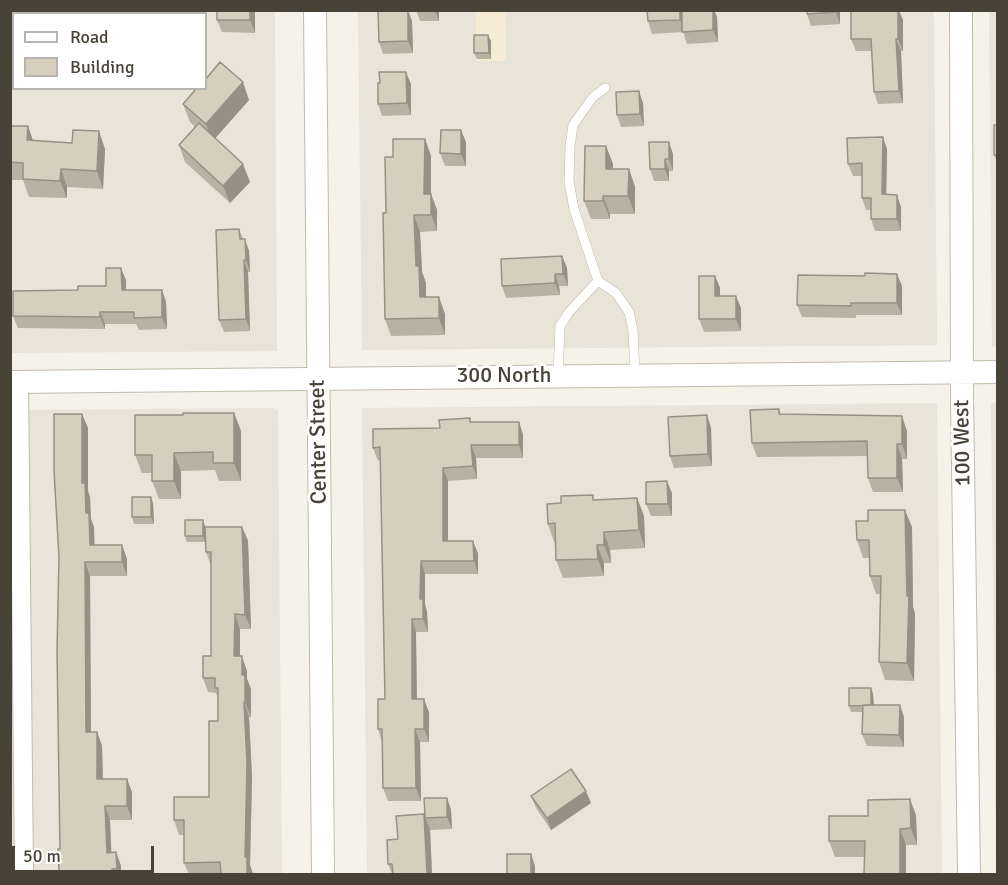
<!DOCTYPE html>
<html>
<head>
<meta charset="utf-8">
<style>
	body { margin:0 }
	#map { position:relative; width:1008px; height:885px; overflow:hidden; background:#f4f2e9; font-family:Signika,sans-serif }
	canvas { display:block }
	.frame { position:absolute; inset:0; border:12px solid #484337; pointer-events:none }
	.legend { position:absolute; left:12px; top:12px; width:195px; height:78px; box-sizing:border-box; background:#fff; border:2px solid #b6b4af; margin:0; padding:8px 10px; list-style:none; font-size:18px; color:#484337 }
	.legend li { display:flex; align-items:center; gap:12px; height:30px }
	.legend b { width:30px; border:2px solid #b6b4af }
	.scale { position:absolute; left:12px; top:846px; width:142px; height:27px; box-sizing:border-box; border:3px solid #484337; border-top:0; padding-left:8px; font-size:18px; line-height:21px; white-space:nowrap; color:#484337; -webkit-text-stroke:4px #fff; paint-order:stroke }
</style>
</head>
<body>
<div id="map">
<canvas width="1008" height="885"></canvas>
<div class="frame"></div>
<ul class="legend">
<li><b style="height:8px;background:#fff"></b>Road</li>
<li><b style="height:16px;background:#d6cfbe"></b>Building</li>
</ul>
<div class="scale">50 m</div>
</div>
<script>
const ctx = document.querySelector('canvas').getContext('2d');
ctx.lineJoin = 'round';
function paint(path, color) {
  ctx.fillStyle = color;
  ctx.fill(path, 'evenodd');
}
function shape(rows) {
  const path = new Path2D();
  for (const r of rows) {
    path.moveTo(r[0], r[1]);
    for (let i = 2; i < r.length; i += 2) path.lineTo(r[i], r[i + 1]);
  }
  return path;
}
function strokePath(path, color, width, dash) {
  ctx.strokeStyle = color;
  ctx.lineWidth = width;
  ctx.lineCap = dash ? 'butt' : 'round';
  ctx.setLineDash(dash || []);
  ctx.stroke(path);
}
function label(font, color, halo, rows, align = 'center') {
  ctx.font = font + ' Signika,sans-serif';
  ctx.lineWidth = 6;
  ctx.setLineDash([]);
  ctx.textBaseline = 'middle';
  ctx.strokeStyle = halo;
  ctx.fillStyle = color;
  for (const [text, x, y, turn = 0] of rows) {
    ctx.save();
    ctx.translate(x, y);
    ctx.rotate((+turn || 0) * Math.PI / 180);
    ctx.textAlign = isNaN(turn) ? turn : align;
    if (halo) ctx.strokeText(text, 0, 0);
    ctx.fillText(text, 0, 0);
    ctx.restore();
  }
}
paint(shape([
	[10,11,275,11,277,351,11,353],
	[14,14,206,14,206,88,14,88],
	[358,11,476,11,476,61,506,61,505,11,934,11,937,345,362,350],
	[989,11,998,11,997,347,992,347],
	[937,403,942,874,367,874,362,408],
	[991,403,998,403,997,874,996,874],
	[274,408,278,410,282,874,11,874,10,410]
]), '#e8e4d7');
paint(shape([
	[476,11,505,11,506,61,476,61]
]), '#f6ebd4');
const service = shape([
	[605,88,593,97,573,125,570,146,569,181,574,209,598,281,616,293,629,312,633,330,635,375],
	[558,375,560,326,569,312,598,281]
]);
const minor = shape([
	[19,381,24,874]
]);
const tertiary = shape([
	[315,10,323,874],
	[961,10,962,397,969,874],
	[10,382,998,372]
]);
strokePath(service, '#c0bbab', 10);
strokePath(minor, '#c0bbab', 20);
strokePath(tertiary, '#c0bbab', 24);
strokePath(service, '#fff', 9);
strokePath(minor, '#fff', 18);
strokePath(tertiary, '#fff', 22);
paint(shape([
	[217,10,255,10,255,33,222,32,217,20],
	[416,10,439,10,439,21,420,21],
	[647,10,714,10,717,17,718,42,687,44,683,32,652,34,648,21],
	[840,10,840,24,811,26,807,14],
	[903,20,903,51,901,51,903,103,878,104,874,92,872,51,856,51,851,39],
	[412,21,413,53,383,54,379,42],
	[491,41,491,59,477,59,474,53],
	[411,84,411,115,382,116,378,104],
	[249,100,215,138,250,182,230,203,185,162,179,145,195,127,190,122,183,104],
	[643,103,644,126,621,127,617,115],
	[998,125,998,164,994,155],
	[10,126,28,126,33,141,105,149,103,189,67,187,67,198,29,197,23,180,10,180],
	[425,139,431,156,431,194,437,210,437,231,420,232,422,272,426,283,426,297,445,314,445,335,391,336,385,319,386,213,393,157],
	[466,142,466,166,445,166,440,153],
	[606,146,613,164,613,169,629,169,635,187,635,214,610,214,610,219,591,219,584,201],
	[887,149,886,194,901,207,901,231,875,231,871,219,871,210,866,210,862,198,862,176,853,176,848,164],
	[673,154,673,171,669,171,669,181,654,181,650,169],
	[239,229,243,239,249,251,250,272,248,272,250,331,224,332,219,320],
	[562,256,567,268,568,286,559,286,560,295,506,298,502,286],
	[715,276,720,288,720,296,741,308,741,331,704,332,699,319],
	[126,280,126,290,162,290,166,302,167,329,139,330,136,324,105,324,105,329,18,328,13,316,78,290,106,286],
	[902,286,902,315,856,315,856,318,802,317,797,305],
	[779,409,781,414,907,431,907,459,902,459,903,492,873,492,868,478,868,456,757,457,752,443],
	[234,413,241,431,241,481,219,481,215,470,181,471,181,499,159,499,152,481,152,473,142,473,135,455,183,415],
	[82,414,88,428,88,491,90,497,91,519,94,527,94,545,122,545,127,559,127,576,90,576,91,732,97,732,102,746,103,779,132,792,132,820,110,820,111,853,116,852,121,866,121,874,60,874,59,871,60,849,59,557],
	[707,415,711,428,712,466,674,468,670,456],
	[471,422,519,422,523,435,523,458,476,458,477,479,448,481,448,541,473,541,478,554,478,574,425,574,425,604,427,612,428,632,416,632,416,641,417,699,429,712,429,742,420,742,421,801,388,801,383,788,382,742,378,729,385,699,380,460,378,461,373,448,440,428],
	[672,493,672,516,651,516,646,504],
	[637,498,644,516,645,548,610,550,611,563,604,563,604,576,563,578,556,560,555,542,554,542,548,524,561,503,594,500],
	[153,503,154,524,134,524,132,517],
	[205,526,205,542,187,542,185,536],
	[242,527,248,541,251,629,240,629,240,656,247,671,247,679,251,689,251,717,249,717,252,777,250,865,253,874,189,874,184,863,184,835,179,835,174,820,209,797,218,721,218,698,216,693,208,692,203,678,211,656,211,566,206,552],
	[912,527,913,607,915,614,914,681,885,680,879,662,880,594,876,594,870,576,869,558,863,558,857,540],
	[871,688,873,694,874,705,904,717,904,747,867,746,862,734,863,712,851,712,849,706],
	[531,796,591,803,551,830,536,808],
	[447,798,451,810,452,829,430,830,432,874,392,874,388,864,398,839],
	[916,815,917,845,906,845,864,857,835,857,829,841]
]), '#b8b2a3');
paint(shape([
	[250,10,255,10,255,33,250,20],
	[408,10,412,21,413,53,408,41],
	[435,10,439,10,439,21],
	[680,10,683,10,684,13,684,32,680,20],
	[713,10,714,10,717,17,718,42,713,30],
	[836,10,840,10,840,24,836,12],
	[898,10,899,10,903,20,903,51,898,39],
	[488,35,491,41,491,59,489,53],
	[896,39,901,51,903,103,899,91],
	[406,72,411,84,411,115,407,103],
	[243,82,249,100,212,142,206,124],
	[639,91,643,103,644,126,640,114],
	[28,126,34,144,27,140],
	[461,130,466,142,466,166,461,154],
	[99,131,105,149,103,189,97,171],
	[883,137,887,149,886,207,882,194],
	[425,139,431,156,431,194,437,210,437,231,424,194],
	[669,142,673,154,673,171,669,159],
	[606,146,613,164,612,187,606,169],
	[665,159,669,171,669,181,665,169],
	[243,164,250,182,230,203,223,186],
	[61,169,67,187,67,198,60,181],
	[629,169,635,187,635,214,628,196],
	[897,195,901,207,901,231,897,219],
	[603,196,610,214,610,219,603,201],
	[414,215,420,232,422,272,426,283,426,314,420,297,416,266],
	[245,239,249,251,250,272,246,260],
	[562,256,567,268,568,286,563,274],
	[244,260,248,272,250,331,246,319],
	[121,268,126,280,126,302,122,290],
	[555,274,559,286,560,295,555,283],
	[897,274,902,286,902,315,897,303],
	[715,276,720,288,720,308,715,296],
	[162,290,166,302,167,329,162,317],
	[736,296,741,308,741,331,736,319],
	[439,297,445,314,445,335,439,318],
	[100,312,105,324,105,329,100,317],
	[234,413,241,431,241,481,234,463],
	[82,414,88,428,88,491,90,497,91,519,94,527,95,559,90,545,82,483],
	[707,415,711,428,712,466,708,454],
	[902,416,907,431,907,459,902,444],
	[519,422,523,435,523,458,519,445],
	[897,444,902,459,903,492,897,478],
	[471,445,476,458,477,479,473,466],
	[174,453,181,471,181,499,174,481],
	[443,468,448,481,448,554,443,541],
	[667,481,672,493,672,516,668,504],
	[151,497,153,503,154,524,151,517],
	[637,498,644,516,645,548,639,530],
	[905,510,912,527,913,607,915,614,914,681,907,663],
	[203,520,205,526,205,542,203,536],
	[242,527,248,541,251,629,245,615],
	[604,532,610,550,611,563,604,545],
	[473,541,478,554,478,574,474,561],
	[122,545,127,559,127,576,122,562],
	[597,545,604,563,604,576,598,559],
	[421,561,425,574,425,604,427,612,428,632,423,619,420,599],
	[85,562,90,576,91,746,86,732],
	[235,614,240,629,240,671,234,656],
	[412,619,416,632,417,712,412,699],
	[242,656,247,671,247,679,251,689,251,717,245,702,242,675],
	[871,688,873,694,874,712,871,706],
	[424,699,429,712,429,742,424,729],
	[244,702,249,717,252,777,250,865,253,874,247,874,245,857],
	[900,705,904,717,904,747,899,735],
	[415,729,420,742,421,801,416,788],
	[97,732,102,746,103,793,97,779],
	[127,779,132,792,132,820,127,806],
	[586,791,591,803,551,830,547,818],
	[447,798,451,810,452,829,447,817],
	[910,799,916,815,917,845,911,828],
	[105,806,110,820,112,867,107,853],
	[424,814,430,830,432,874,427,874],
	[900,829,906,845,906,874,900,874],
	[116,852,121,866,121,874,119,874,117,869],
	[531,854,535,866,535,874,531,874]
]), '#969185');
const building = shape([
	[166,10,184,10,184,14,166,14,166,10],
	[217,10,250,10,250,20,217,20,217,10],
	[378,10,408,10,408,41,379,42,378,10],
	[647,10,680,10,680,20,648,21,647,10],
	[682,10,713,10,713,30,682,32,682,10],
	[807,10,836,10,836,12,807,14,807,10],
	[851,10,898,10,898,39,896,39,899,91,874,92,871,39,851,39,851,10],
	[474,35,488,35,489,53,474,53,474,35],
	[220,62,243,82,206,124,183,104,197,88,206,88,206,79,220,62],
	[379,72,406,72,407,103,378,104,378,83,380,83,379,72],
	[639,91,640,114,617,115,616,92,639,91],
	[199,123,243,164,223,186,179,145,199,123],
	[994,125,998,125,998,155,994,155,994,125],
	[10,126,28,126,27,140,72,143,73,130,99,131,97,171,61,169,60,181,23,179,23,163,10,162,10,126],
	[441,130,461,130,461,154,440,153,441,130],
	[883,137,882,194,897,195,897,219,871,219,871,198,862,198,862,163,848,164,847,138,883,137],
	[393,139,425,139,424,194,431,194,431,215,414,215,416,266,419,266,420,297,439,297,439,318,385,319,383,213,386,213,385,157,393,157,393,139],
	[649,142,669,142,669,159,665,159,665,169,650,169,649,142],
	[585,146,606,146,606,169,629,169,628,196,603,196,603,201,584,201,585,146],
	[239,229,240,239,245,239,246,260,244,260,246,319,219,320,216,230,239,229],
	[562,256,563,274,555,274,555,283,502,286,501,259,562,256],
	[106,268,121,268,122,290,162,290,162,317,134,318,134,312,100,312,100,317,13,316,13,291,78,290,78,286,106,286,106,268],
	[865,273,897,274,897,303,851,303,851,306,797,305,798,275,865,276,865,273],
	[699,276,715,276,715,296,736,296,736,319,699,319,699,276],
	[779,409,779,414,902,416,902,444,897,444,897,478,868,478,867,441,752,443,750,410,779,409],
	[183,413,234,413,234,463,213,463,213,452,174,453,174,481,152,481,152,455,135,455,135,415,183,415,183,413],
	[54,414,82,414,82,483,85,483,86,513,89,513,90,545,122,545,122,562,85,562,86,732,97,732,97,779,127,779,127,806,105,806,107,853,116,852,117,869,112,869,112,874,60,874,60,871,59,871,58,849,60,849,57,651,59,557,54,471,54,414],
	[707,415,708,454,670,456,668,417,707,415],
	[470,418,470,422,519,422,519,445,471,445,473,466,443,468,443,541,473,541,474,561,421,561,420,599,423,599,423,619,412,619,412,699,424,699,424,729,415,729,416,788,383,788,382,729,378,729,378,699,385,699,380,447,373,448,373,429,440,428,439,420,470,418],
	[667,481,668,504,646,504,646,482,667,481],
	[593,495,593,500,637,498,639,530,604,532,604,545,597,545,598,559,556,560,555,523,548,524,547,504,561,503,561,496,593,495],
	[132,497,151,497,151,517,132,517,132,497],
	[868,510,905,510,907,596,909,596,907,663,879,662,881,576,870,576,869,540,857,540,856,521,868,521,868,510],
	[185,520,203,520,203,536,185,536,185,520],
	[205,527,242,527,245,615,235,614,234,656,242,656,242,675,245,675,245,702,244,702,247,763,245,857,247,857,247,874,221,874,220,862,184,863,184,820,174,820,174,797,209,797,209,721,218,721,218,688,215,688,215,678,203,678,203,656,211,656,211,552,206,552,205,527],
	[849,688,871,688,871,705,849,706,849,688],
	[863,705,900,705,899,735,862,734,863,705],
	[571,769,586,791,547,818,531,796,571,769],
	[424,798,447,798,447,817,425,818,425,815,424,798],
	[910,799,911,828,900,829,900,874,864,874,865,841,829,841,829,816,868,816,868,800,910,799],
	[424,814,427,874,393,874,392,864,388,864,387,840,398,839,396,816,424,814],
	[507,854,531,854,531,874,507,874,507,854]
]);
paint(building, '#d6cfbe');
strokePath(building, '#969185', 1.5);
label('22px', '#484337', '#fff', [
	["300 North",504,376],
	["Center Street",319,442,-91],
	["100 West",963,443,-91]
]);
</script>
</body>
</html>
